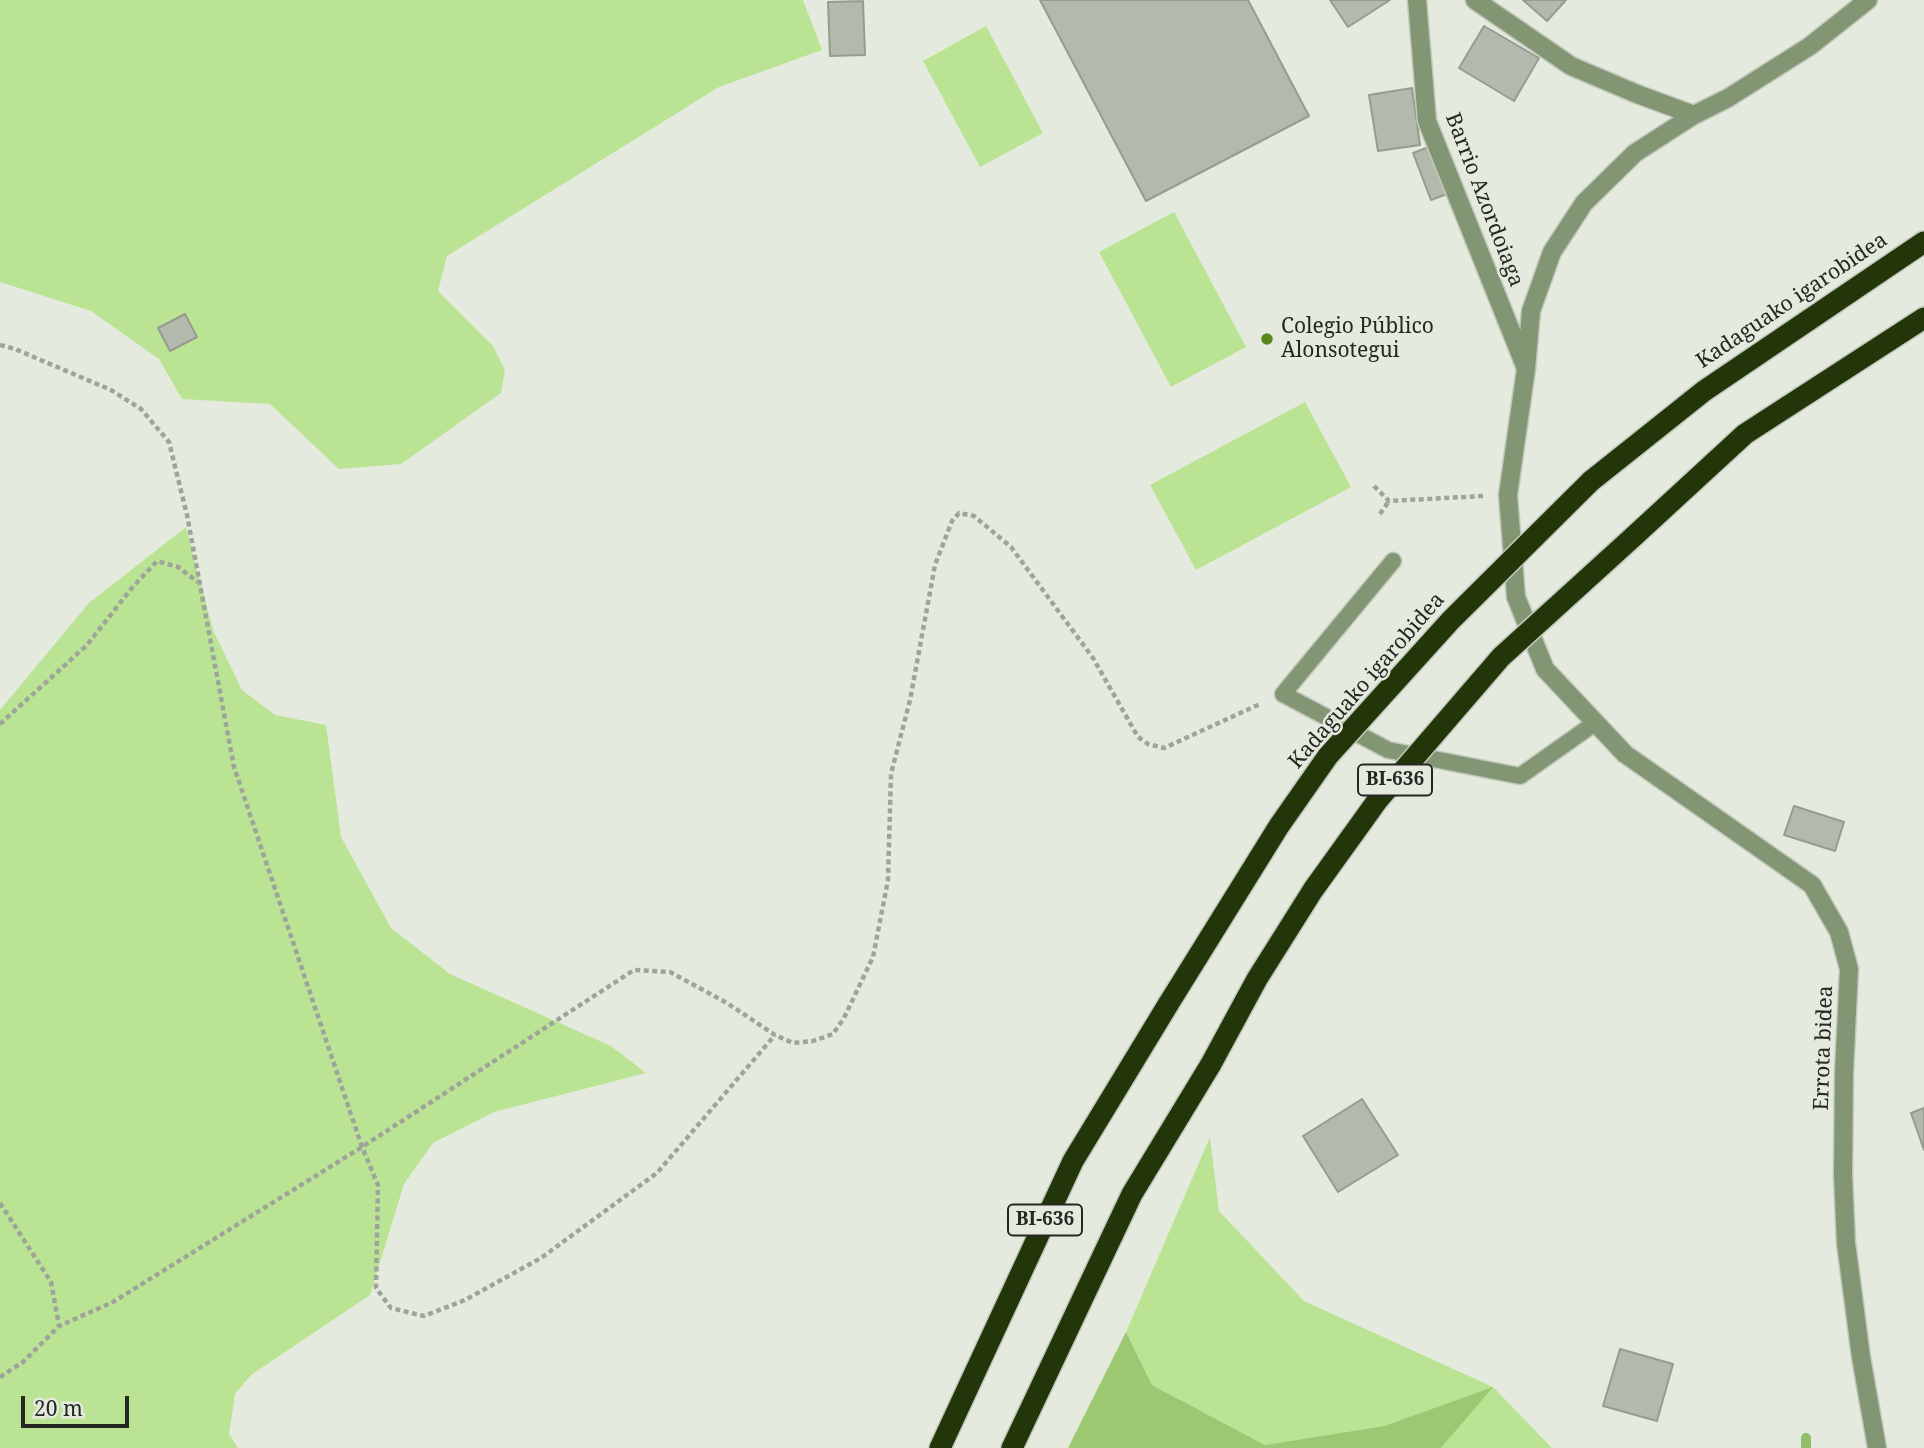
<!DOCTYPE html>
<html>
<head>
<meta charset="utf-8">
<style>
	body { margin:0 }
	#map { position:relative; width:1924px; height:1448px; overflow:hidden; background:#e4ebde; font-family:"Noto Serif",serif }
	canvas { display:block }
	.scale { position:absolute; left:21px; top:1396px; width:108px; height:32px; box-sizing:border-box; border:4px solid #242722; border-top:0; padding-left:9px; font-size:21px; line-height:24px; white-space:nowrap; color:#242722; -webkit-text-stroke:5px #e4ebde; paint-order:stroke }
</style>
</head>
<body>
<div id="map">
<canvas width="1924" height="1448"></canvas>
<div class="scale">20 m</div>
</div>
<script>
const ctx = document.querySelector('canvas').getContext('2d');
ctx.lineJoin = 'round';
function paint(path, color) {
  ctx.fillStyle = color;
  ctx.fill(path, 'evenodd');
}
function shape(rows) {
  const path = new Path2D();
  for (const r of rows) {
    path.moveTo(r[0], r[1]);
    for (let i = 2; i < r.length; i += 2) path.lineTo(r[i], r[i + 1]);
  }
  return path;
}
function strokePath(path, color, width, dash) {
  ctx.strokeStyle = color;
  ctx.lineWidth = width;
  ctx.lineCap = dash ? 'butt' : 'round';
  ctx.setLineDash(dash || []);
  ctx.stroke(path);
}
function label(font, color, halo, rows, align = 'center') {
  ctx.font = font + ' "Noto Serif",serif';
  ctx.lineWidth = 5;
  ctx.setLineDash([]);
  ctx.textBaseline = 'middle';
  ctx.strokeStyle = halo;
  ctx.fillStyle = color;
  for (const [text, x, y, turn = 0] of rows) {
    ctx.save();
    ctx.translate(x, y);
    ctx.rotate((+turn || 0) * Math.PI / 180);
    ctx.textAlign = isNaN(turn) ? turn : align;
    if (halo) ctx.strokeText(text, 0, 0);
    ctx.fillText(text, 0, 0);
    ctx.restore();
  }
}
paint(shape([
	[0,0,803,0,822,50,719,87,447,256,438,291,493,346,505,370,501,393,401,464,339,469,270,404,182,399,159,359,91,311,0,282],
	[986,26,1043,133,980,167,923,61],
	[1174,212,1246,347,1171,387,1099,252],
	[1305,402,1351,487,1196,570,1150,485],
	[186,527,213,630,242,690,275,715,326,725,341,837,391,928,450,974,611,1046,646,1073,494,1112,433,1143,404,1184,370,1295,251,1375,235,1394,229,1434,238,1448,0,1448,0,710,89,603],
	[1210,1137,1219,1211,1304,1301,1493,1387,1552,1448,1441,1448,1491,1388,1384,1426,1265,1445,1152,1385,1126,1332]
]), '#bae494');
paint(shape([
	[1126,1332,1152,1385,1265,1445,1384,1426,1493,1387,1441,1448,1068,1448]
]), '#9cc773');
strokePath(shape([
	[1806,1448,1806,1438]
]), '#93be6a', 10);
const building = shape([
	[1040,0,1248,0,1309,116,1146,201,1040,0],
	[1330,0,1390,0,1348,27,1330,0],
	[1523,0,1566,0,1547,21,1523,0],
	[863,1,865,55,830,56,828,2,863,1],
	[1484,26,1539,58,1514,101,1459,68,1484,26],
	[1412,88,1420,145,1378,151,1369,95,1412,88],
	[1429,147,1447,194,1431,200,1413,153,1429,147],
	[185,314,197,337,170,351,158,328,185,314],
	[1794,806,1844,822,1835,851,1784,835,1794,806],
	[1362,1099,1398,1155,1338,1192,1303,1136,1362,1099],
	[1924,1108,1924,1150,1911,1113,1924,1108],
	[1620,1349,1673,1364,1657,1421,1603,1406,1620,1349]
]);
paint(building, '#b3baad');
strokePath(building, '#959c90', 2);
const lane = shape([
	[1393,561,1283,694,1388,750,1520,776,1595,723]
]);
const street = shape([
	[1417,0,1427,121,1525,366],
	[1475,0,1571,66,1637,94,1694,115],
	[1868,0,1810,46,1728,98,1694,115,1635,153,1584,203,1552,252,1531,311,1526,369,1508,495,1516,597,1545,669,1625,754,1812,885,1839,932,1849,969,1844,1073,1843,1175,1846,1243,1861,1357,1877,1448]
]);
const highway = shape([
	[1591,481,1704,391,1924,242],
	[1632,538,1745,434,1924,318],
	[940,1448,1073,1161,1169,1003],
	[1012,1448,1132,1194,1211,1064]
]);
strokePath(lane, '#c1c8bc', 19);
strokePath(street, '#c1c8bc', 21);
strokePath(highway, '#c1c8bc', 24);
strokePath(shape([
	[0,345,15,349,111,390,141,409,169,442,187,515,234,767,362,1147,378,1185,376,1288,391,1308,424,1316,465,1300,541,1258,657,1173,775,1035],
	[1374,486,1389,501,1483,496],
	[1380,514,1389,501],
	[0,724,87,645,131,589,157,561,178,567,198,582],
	[0,1203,51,1282,59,1326],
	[0,1377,23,1362,59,1326,113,1302,362,1147,634,970,670,972,727,1003,775,1035,793,1043,813,1041,833,1034,844,1018,873,957,888,880,891,774,910,700,935,565,952,521,959,513,974,516,1011,547,1093,658,1138,737,1148,744,1164,748,1260,704]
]), '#9fa49a', 4.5, [5, 3.5]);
strokePath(lane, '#839673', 16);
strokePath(street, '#839673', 18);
strokePath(highway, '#223609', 21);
const highwayBridge = shape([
	[1169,1003,1279,826,1328,756,1451,620,1591,481],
	[1211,1064,1257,979,1313,890,1377,801,1501,657,1632,538]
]);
strokePath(highwayBridge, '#c1c8bc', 24, []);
strokePath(highwayBridge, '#223609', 21);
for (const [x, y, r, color] of [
	[1267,339,7,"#59881a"]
]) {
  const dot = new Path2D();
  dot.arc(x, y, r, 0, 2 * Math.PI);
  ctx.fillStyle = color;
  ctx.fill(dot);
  strokePath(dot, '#e4ebde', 2.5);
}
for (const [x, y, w] of [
	[1395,780,74],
	[1045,1220,74]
]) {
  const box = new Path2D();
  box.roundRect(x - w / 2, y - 15.5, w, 31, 5);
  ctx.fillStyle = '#e4ebde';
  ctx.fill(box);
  strokePath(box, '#242722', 2);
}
label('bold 19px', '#242722', null, [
	["BI-636",1395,780],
	["BI-636",1045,1220]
]);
label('21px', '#242722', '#e4ebde', [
	["Barrio Azordoiaga",1484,200,69],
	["Kadaguako igarobidea",1792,301,-34],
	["Kadaguako igarobidea",1367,681,-49],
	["Errota bidea",1824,1048,-88]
]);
label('21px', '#242722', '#e4ebde', [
	["Colegio Público",1281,327],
	["Alonsotegui",1281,351]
], 'left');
</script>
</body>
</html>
